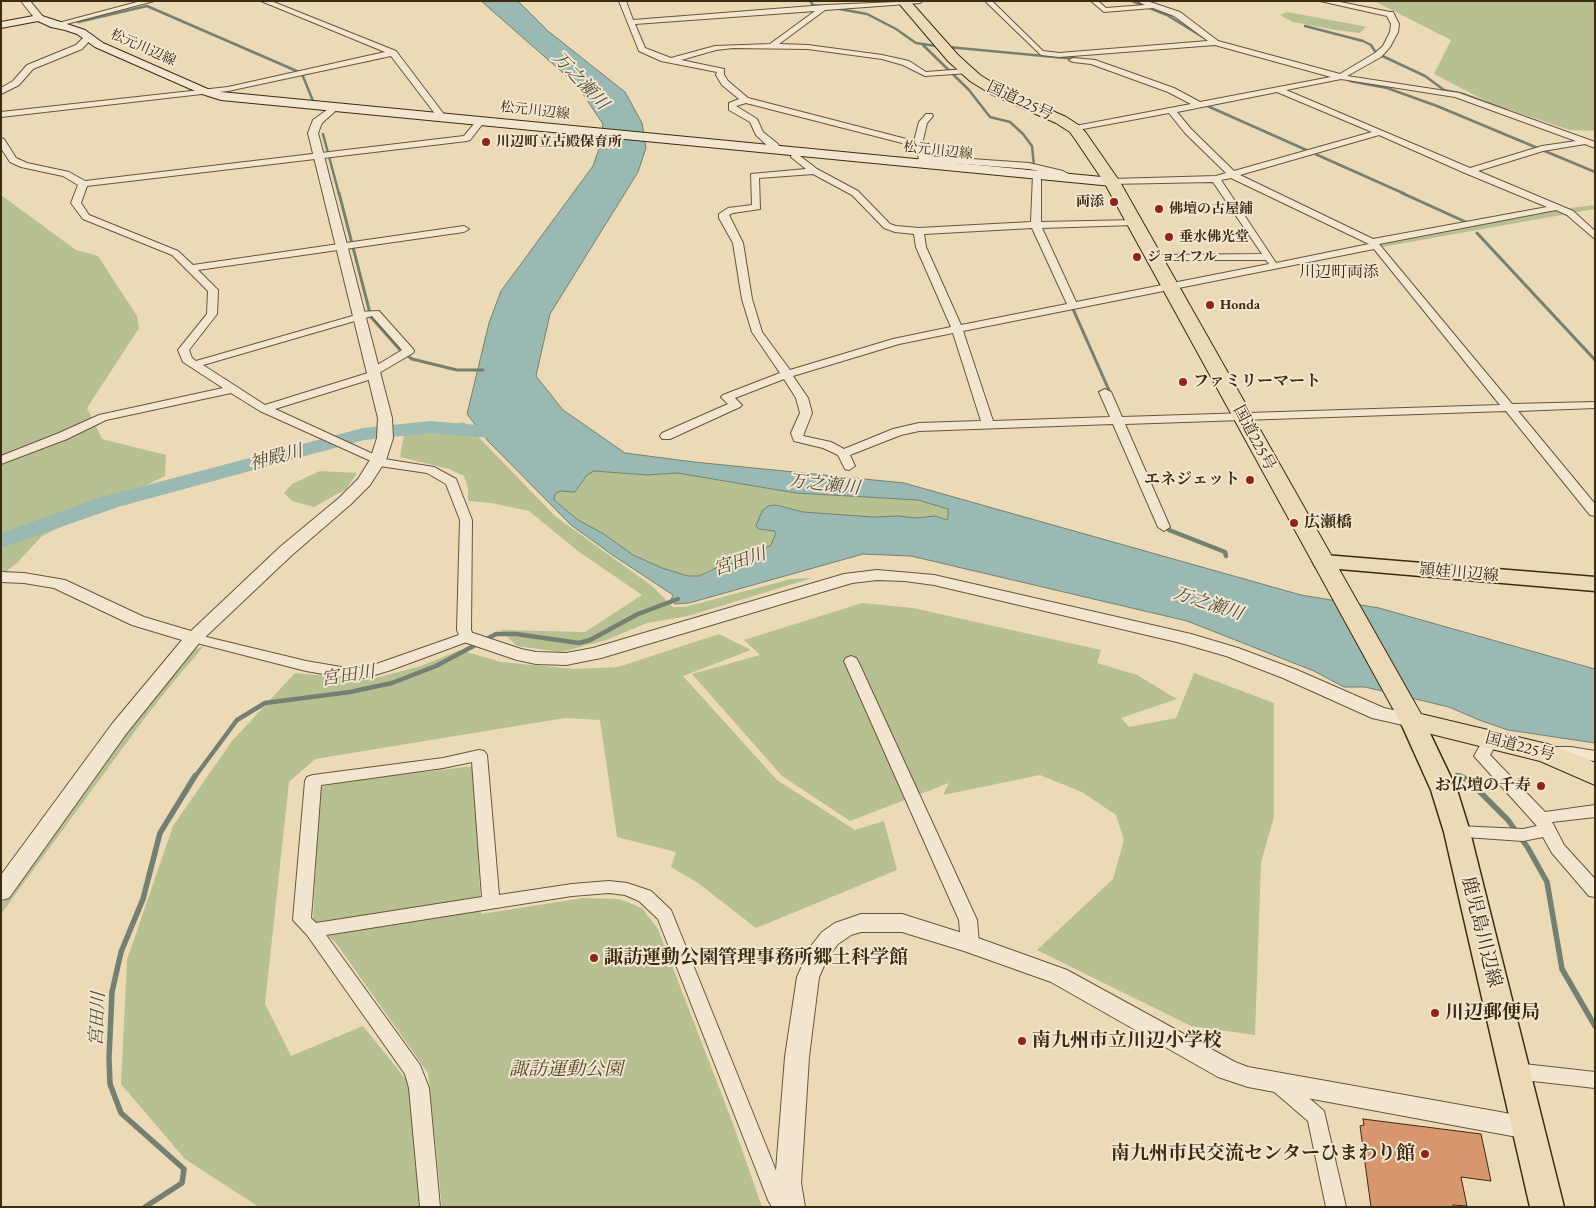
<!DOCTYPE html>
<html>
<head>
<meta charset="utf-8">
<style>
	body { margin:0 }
	#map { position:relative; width:1596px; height:1208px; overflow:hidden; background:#ecd9b6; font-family:"EB Garamond",serif }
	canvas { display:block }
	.frame { position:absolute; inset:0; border:2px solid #3d2b11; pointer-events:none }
</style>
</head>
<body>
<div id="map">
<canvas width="1596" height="1208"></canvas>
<div class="frame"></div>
</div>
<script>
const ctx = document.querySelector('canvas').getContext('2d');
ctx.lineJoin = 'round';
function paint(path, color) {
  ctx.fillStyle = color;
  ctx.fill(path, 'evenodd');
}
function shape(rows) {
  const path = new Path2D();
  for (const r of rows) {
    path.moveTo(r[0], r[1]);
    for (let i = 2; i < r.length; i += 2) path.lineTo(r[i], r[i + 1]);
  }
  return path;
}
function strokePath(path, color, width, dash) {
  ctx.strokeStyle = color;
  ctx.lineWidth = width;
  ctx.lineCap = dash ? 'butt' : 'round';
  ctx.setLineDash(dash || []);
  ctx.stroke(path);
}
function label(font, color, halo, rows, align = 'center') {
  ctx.font = font + ' "EB Garamond","Noto Serif JP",serif';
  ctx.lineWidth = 4;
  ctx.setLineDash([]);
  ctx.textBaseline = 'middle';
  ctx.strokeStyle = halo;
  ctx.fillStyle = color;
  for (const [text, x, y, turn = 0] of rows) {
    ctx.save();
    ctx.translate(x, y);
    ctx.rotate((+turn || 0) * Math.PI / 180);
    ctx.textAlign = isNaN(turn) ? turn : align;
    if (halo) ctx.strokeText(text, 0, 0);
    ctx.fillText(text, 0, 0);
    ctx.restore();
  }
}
paint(shape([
	[1374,1,1595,1,1595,131,1570,130,1492,104,1434,74,1451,40],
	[1287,12,1357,25,1366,27,1360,33,1336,30,1293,22,1280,15],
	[1,195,76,250,98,256,137,316,139,328,87,408,102,439,166,455,165,476,42,536,16,564,1,575],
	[1595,205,1595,209,1382,247,1379,244,1561,209],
	[464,422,555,516,652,586,673,607,685,607,791,579,812,578,688,616,647,623,606,640,561,652,517,646,500,630,585,632,642,595,578,551,529,511,491,503,468,501,468,488,464,476,449,469,400,457,404,434],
	[320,471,357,473,346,489,314,507,292,501,284,493,292,484],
	[594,471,647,475,677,473,796,493,918,500,949,509,948,516,947,520,935,516,916,518,899,516,873,517,803,512,776,505,759,529,774,531,776,533,771,545,755,554,749,562,709,570,699,576,688,576,662,568,633,555,604,534,578,520,554,500,555,494,560,491,575,492,587,475],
	[862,603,913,608,1101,650,1097,663,1137,675,1177,699,1121,718,1129,727,1176,718,1194,673,1274,703,1274,817,1261,862,1255,1035,1191,1026,1037,950,1113,879,1124,840,1116,815,1082,792,1040,775,943,795,949,783,850,821,782,776,692,674,760,655,744,640],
	[719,634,751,650,683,676,777,780,855,830,884,821,897,870,756,928,698,883,671,867,676,852,617,837,600,720,565,718,315,759,289,782,265,1004,291,1056,363,1026,409,1083,419,1207,259,1207,185,1159,121,1084,127,960,173,826,232,741,295,673,368,680,421,666,460,650,501,662,575,669,618,667],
	[204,646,174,681,144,719,1,914,1,904,136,718,191,651],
	[474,766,481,914,583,898,619,899,642,908,658,929,733,1124,762,1207,442,1207,428,1073,336,943,313,921,320,787,355,780]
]), '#b6c090');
const water = shape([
	[481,1,518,1,548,31,625,92,642,123,646,148,638,172,550,314,536,376,563,410,625,453,694,462,904,483,1301,595,1379,608,1595,669,1595,743,1508,730,1479,720,1449,707,1365,687,1344,687,1314,671,1187,621,911,556,863,554,689,603,675,604,671,600,673,595,614,556,571,525,488,441,467,414,489,323,501,291,593,166,601,143,603,124,577,85,481,1],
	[594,471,647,475,677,473,796,493,918,500,948,509,948,516,947,520,935,516,916,518,899,516,873,517,803,512,776,505,768,506,762,511,756,526,759,529,774,531,776,533,771,545,755,554,749,562,722,565,699,576,688,576,662,568,633,555,604,534,578,520,554,500,555,494,560,491,575,492,587,475,594,471]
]);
paint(water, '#99b9b2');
strokePath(water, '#748072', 1);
strokePath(shape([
	[810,1,813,5,822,6],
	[1132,1,1167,15,1206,39],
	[834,8,867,14,896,29,916,43,936,46],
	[78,22,147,6,299,72],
	[1305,26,1363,41,1371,45,1376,53,1425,76,1444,90,1463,94,1506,110],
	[923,45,969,90,990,117,1010,122,1023,134,1032,146,1034,166],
	[948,47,1076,59],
	[302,74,313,101],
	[1350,81,1387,88,1437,106,1595,172],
	[1203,104,1405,194],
	[323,134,339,194]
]), '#748072', 2.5);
strokePath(shape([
	[339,193,371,317,401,351,412,359,457,370,483,370],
	[1402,193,1468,223],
	[1477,233,1595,360],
	[1073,309,1112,397]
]), '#748072', 3);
strokePath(shape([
	[1167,523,1169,530,1225,552,1226,556],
	[1457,775,1463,778],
	[194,778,237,720,265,703,350,692,392,683,436,666,496,634,516,634,579,643,590,640,638,614,678,599]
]), '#748072', 4.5);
strokePath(shape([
	[1460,776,1468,780,1508,820,1528,848,1547,882,1562,969,1595,1026],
	[145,1207,182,1183,184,1169,121,1113,110,1084,109,1058,112,992,121,952,143,899,160,833,195,776]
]), '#748072', 5.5);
paint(shape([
	[430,421,515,428,523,429,526,434,523,439,515,440,430,433,364,440,118,507,1,548,1,533,102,497,363,428,430,421]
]), '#99b9b2');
const building = shape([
	[1363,1119,1481,1134,1491,1181,1461,1177,1467,1206,1453,1205,1453,1207,1371,1207,1360,1126,1364,1125,1363,1119]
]);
paint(building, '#d8966e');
strokePath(building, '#3d2b11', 1);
const minor = shape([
	[141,1,154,1,55,27,51,25,141,1],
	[261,1,271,1,396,51,446,117,439,119,391,56,228,91,1,117,1,112,228,87,385,52,261,1],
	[619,1,626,1,633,20,825,5,923,1,920,3,825,10,779,44,808,45,882,55,909,61,926,72,966,69,969,69,969,73,925,76,903,65,882,59,808,49,733,48,716,50,681,60,724,69,724,75,728,81,748,98,914,141,919,122,926,114,932,114,933,116,927,123,922,144,928,156,1029,163,1063,171,1075,178,1070,181,1057,175,1029,169,926,161,918,167,914,164,919,158,914,146,746,103,736,106,757,119,763,132,778,144,781,150,774,152,756,135,750,122,729,110,729,103,739,99,722,85,716,75,717,72,661,61,639,51,619,1],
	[815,11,770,44,715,46,671,58,645,48,635,24,815,11],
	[985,1,992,1,1043,51,1059,53,1208,41,1174,16,1153,8,1104,12,1091,1,1098,1,1106,8,1145,5,1137,1,1147,1,1180,12,1218,41,1340,74,1375,53,1383,46,1390,32,1391,24,1387,16,1320,1,1335,1,1390,12,1393,12,1399,24,1398,32,1390,47,1381,57,1347,76,1459,93,1595,142,1595,148,1585,144,1543,151,1478,171,1573,211,1595,231,1595,239,1567,215,1556,210,1379,244,1512,404,1595,402,1595,408,1518,411,1595,504,1595,516,1590,515,1506,411,1125,424,1170,527,1164,531,1158,527,1113,424,919,431,901,435,850,455,855,466,849,470,845,469,838,455,823,448,794,441,791,433,800,413,796,398,784,379,735,398,742,405,740,407,670,439,662,439,660,436,662,433,728,404,721,397,723,395,780,373,752,332,742,299,733,243,719,218,719,214,728,208,752,205,751,174,806,169,791,157,793,150,799,150,800,156,817,169,858,191,890,224,896,226,919,228,1031,222,1033,175,1037,172,1041,175,1041,222,1137,220,1137,224,1134,225,1042,228,1076,302,1269,264,1266,260,1151,260,1151,256,1155,255,1262,254,1213,182,1109,184,1109,180,1112,179,1216,176,1226,173,1185,133,1169,113,1072,131,1071,129,1075,126,1191,104,1168,92,1091,64,1073,62,1069,60,1073,58,1095,60,1174,88,1200,102,1331,77,1215,45,1059,57,1041,55,985,1],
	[1341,79,1455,97,1576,141,1542,146,1470,168,1286,90,1341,79],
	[1277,92,1372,132,1234,171,1191,129,1177,112,1277,92],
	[1379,135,1465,173,1547,207,1373,239,1240,175,1379,135],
	[813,174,852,195,884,228,895,232,914,234,916,247,951,327,893,339,790,370,762,332,752,299,743,243,729,215,733,213,760,209,759,178,813,174],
	[1231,178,1369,244,1276,263,1221,180,1231,178],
	[1032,228,1067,304,961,325,926,247,924,234,1032,228],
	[1374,249,1500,405,1122,417,1111,392,1105,389,1099,392,1110,417,993,421,963,331,1374,249],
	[953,333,981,421,919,423,893,429,844,449,831,442,803,436,812,413,808,398,793,376,899,344,953,333],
	[86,35,93,37,82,49,33,69,19,85,1,94,1,88,13,81,27,65,76,45,86,35],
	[478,119,485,121,470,140,467,141,87,186,81,203,89,215,178,251,193,265,464,226,469,229,464,232,198,270,218,290,217,314,189,350,192,358,196,361,356,315,356,312,379,311,413,349,414,351,413,353,379,373,378,377,275,409,384,459,434,467,456,479,472,520,471,630,474,637,472,640,391,670,365,678,341,677,306,671,189,641,187,638,189,635,194,634,306,661,341,667,365,668,459,635,457,630,460,520,446,484,427,473,373,465,371,461,260,411,231,393,106,420,67,439,1,464,1,456,59,433,99,415,223,388,183,362,178,350,207,314,208,291,172,255,83,219,71,203,78,185,63,176,21,167,10,162,1,148,1,138,4,139,16,158,27,163,69,172,85,181,464,136,478,119],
	[372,316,402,350,369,370,368,373,265,405,203,365,372,316],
	[851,656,856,658,858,661,977,920,979,944,976,949,970,951,964,949,961,944,959,920,844,661,846,658,851,656],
	[1491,734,1496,735,1499,739,1490,755,1545,812,1595,805,1595,817,1552,822,1564,845,1595,879,1595,897,1589,896,1552,853,1543,837,1523,841,1451,836,1449,832,1451,828,1457,826,1523,829,1537,826,1474,756,1486,735,1491,734],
	[1553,747,1571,747,1595,751,1595,761,1548,756,1545,752,1548,748,1553,747],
	[479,750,484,751,487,755,499,895,572,884,609,881,627,883,651,891,671,910,783,1188,794,1207,772,1207,768,1200,658,919,639,901,625,895,609,893,572,896,326,935,420,1065,429,1088,440,1207,420,1207,409,1088,405,1074,307,935,293,920,305,781,307,777,313,775,443,758,479,750],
	[472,762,482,897,316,923,311,918,321,785,443,768,472,762],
	[1515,1063,1595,1072,1595,1088,1515,1079,1508,1077,1506,1071,1508,1065,1515,1063],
	[1279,1076,1286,1078,1324,1111,1346,1207,1326,1207,1308,1121,1272,1090,1269,1084,1272,1078,1279,1076]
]);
const tertiary = shape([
	[21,1,30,1,44,18,42,20,36,20,21,1],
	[335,104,340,107,322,123,318,133,392,418,393,438,386,460,370,485,351,504,292,555,200,642,126,734,9,898,1,900,1,875,112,724,182,640,132,625,54,588,24,583,1,582,1,572,24,573,65,580,144,617,191,631,280,547,339,498,358,479,370,460,377,438,378,418,308,133,313,120,335,104],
	[877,570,934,575,1191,634,1238,648,1297,670,1384,708,1419,716,1422,721,1419,726,1412,727,1372,718,1283,678,1226,656,1181,643,934,585,905,581,877,580,852,583,601,658,566,665,536,664,517,660,461,641,458,637,461,633,467,631,521,649,536,652,566,653,593,648,844,574,877,570],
	[861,914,902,914,978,938,1067,970,1235,1062,1248,1067,1528,1117,1537,1120,1540,1128,1537,1136,1528,1139,1248,1087,1218,1077,1051,982,964,951,902,932,861,932,851,935,838,944,828,957,819,977,809,1057,801,1183,805,1207,779,1207,775,1183,785,1057,797,977,811,946,822,932,835,923,861,914]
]);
const secondary = shape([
	[39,15,85,30,103,43,210,90,221,92,1112,178,1119,182,1112,186,221,100,202,94,95,47,77,34,65,30,51,27,38,21,1,28,1,22,39,15]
]);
const primary = shape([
	[1324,555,1595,577,1595,591,1316,567,1313,562,1316,557,1324,555],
	[1412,713,1421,715,1424,721,1457,790,1470,832,1564,1207,1530,1207,1444,832,1431,790,1400,721,1403,715,1412,713]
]);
const trunk = shape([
	[897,1,910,1,958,55,980,75,1001,88,1066,117,1080,126,1086,133,1120,182,1421,714,1547,744,1586,758,1595,763,1595,785,1540,761,1403,727,1104,182,1075,139,1070,132,1056,123,991,94,970,81,948,61,897,1]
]);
strokePath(minor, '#69563a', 2);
strokePath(tertiary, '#69563a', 2);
strokePath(secondary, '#3d2b11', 2);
strokePath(primary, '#3d2b11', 3);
strokePath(trunk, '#3d2b11', 2);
paint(minor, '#f3e6d0');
paint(tertiary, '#f3e6d0');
paint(secondary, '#f3e6d0');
paint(primary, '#ecd9b6');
paint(trunk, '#ecd9b6');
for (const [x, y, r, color] of [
	[486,142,5,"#8f2418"],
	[1114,202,5,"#8f2418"],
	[1159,209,5,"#8f2418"],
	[1169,237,5,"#8f2418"],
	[1137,257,5,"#8f2418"],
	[1210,305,5,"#8f2418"],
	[1183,382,5,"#8f2418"],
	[1250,480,5,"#8f2418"],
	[1294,523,5,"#8f2418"],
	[1541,786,5,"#8f2418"],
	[594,958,5,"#8f2418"],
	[1435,1013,5,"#8f2418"],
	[1022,1041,5,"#8f2418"],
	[1425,1154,5,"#8f2418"]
]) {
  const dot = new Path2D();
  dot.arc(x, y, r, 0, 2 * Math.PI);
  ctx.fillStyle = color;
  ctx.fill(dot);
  strokePath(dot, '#f3e6d0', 2);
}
label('14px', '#3d2b11', '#f3e6d0', [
	["松元川辺線",143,48,24],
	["松元川辺線",535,111,6],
	["松元川辺線",938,151,6]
]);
label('bold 14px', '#3d2b11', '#f3e6d0', [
	["川辺町立古殿保育所",496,142],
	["両添",1104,202,"right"],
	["佛壇の古屋鋪",1169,209],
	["垂水佛光堂",1179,237],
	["ジョイフル",1147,257],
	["Honda",1220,305]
], 'left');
label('16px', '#3d2b11', '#f3e6d0', [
	["国道225号",1020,101,25],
	["国道225号",1254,438,62],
	["頴娃川辺線",1459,573,5],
	["国道225号",1520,747,15]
]);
label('16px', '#3d2b11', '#f3e6d0', [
	["川辺町両添",1339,273]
]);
label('bold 16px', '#3d2b11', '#f3e6d0', [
	["ファミリーマート",1193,382],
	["エネジェット",1240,480,"right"],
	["広瀬橋",1304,523],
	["お仏壇の千寿",1531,786,"right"]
], 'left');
label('italic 18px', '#544e39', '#f3e6d0', [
	["万之瀬川",580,81,47],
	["神殿川",276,458,-15],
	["万之瀬川",824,485,6],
	["宮田川",740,562,-18],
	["万之瀬川",1208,604,18],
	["宮田川",348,676,-9],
	["宮田川",98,1019,-87]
]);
label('19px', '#3d2b11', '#f3e6d0', [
	["鹿児島川辺線",1481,932,76]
]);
label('bold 19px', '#3d2b11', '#f3e6d0', [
	["諏訪運動公園管理事務所郷土科学館",604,958],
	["川辺郵便局",1445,1013],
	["南九州市立川辺小学校",1032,1041],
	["南九州市民交流センターひまわり館",1415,1154,"right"]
], 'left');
label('italic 19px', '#55492a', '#f3e6d0', [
	["諏訪運動公園",566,1070]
]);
</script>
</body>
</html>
